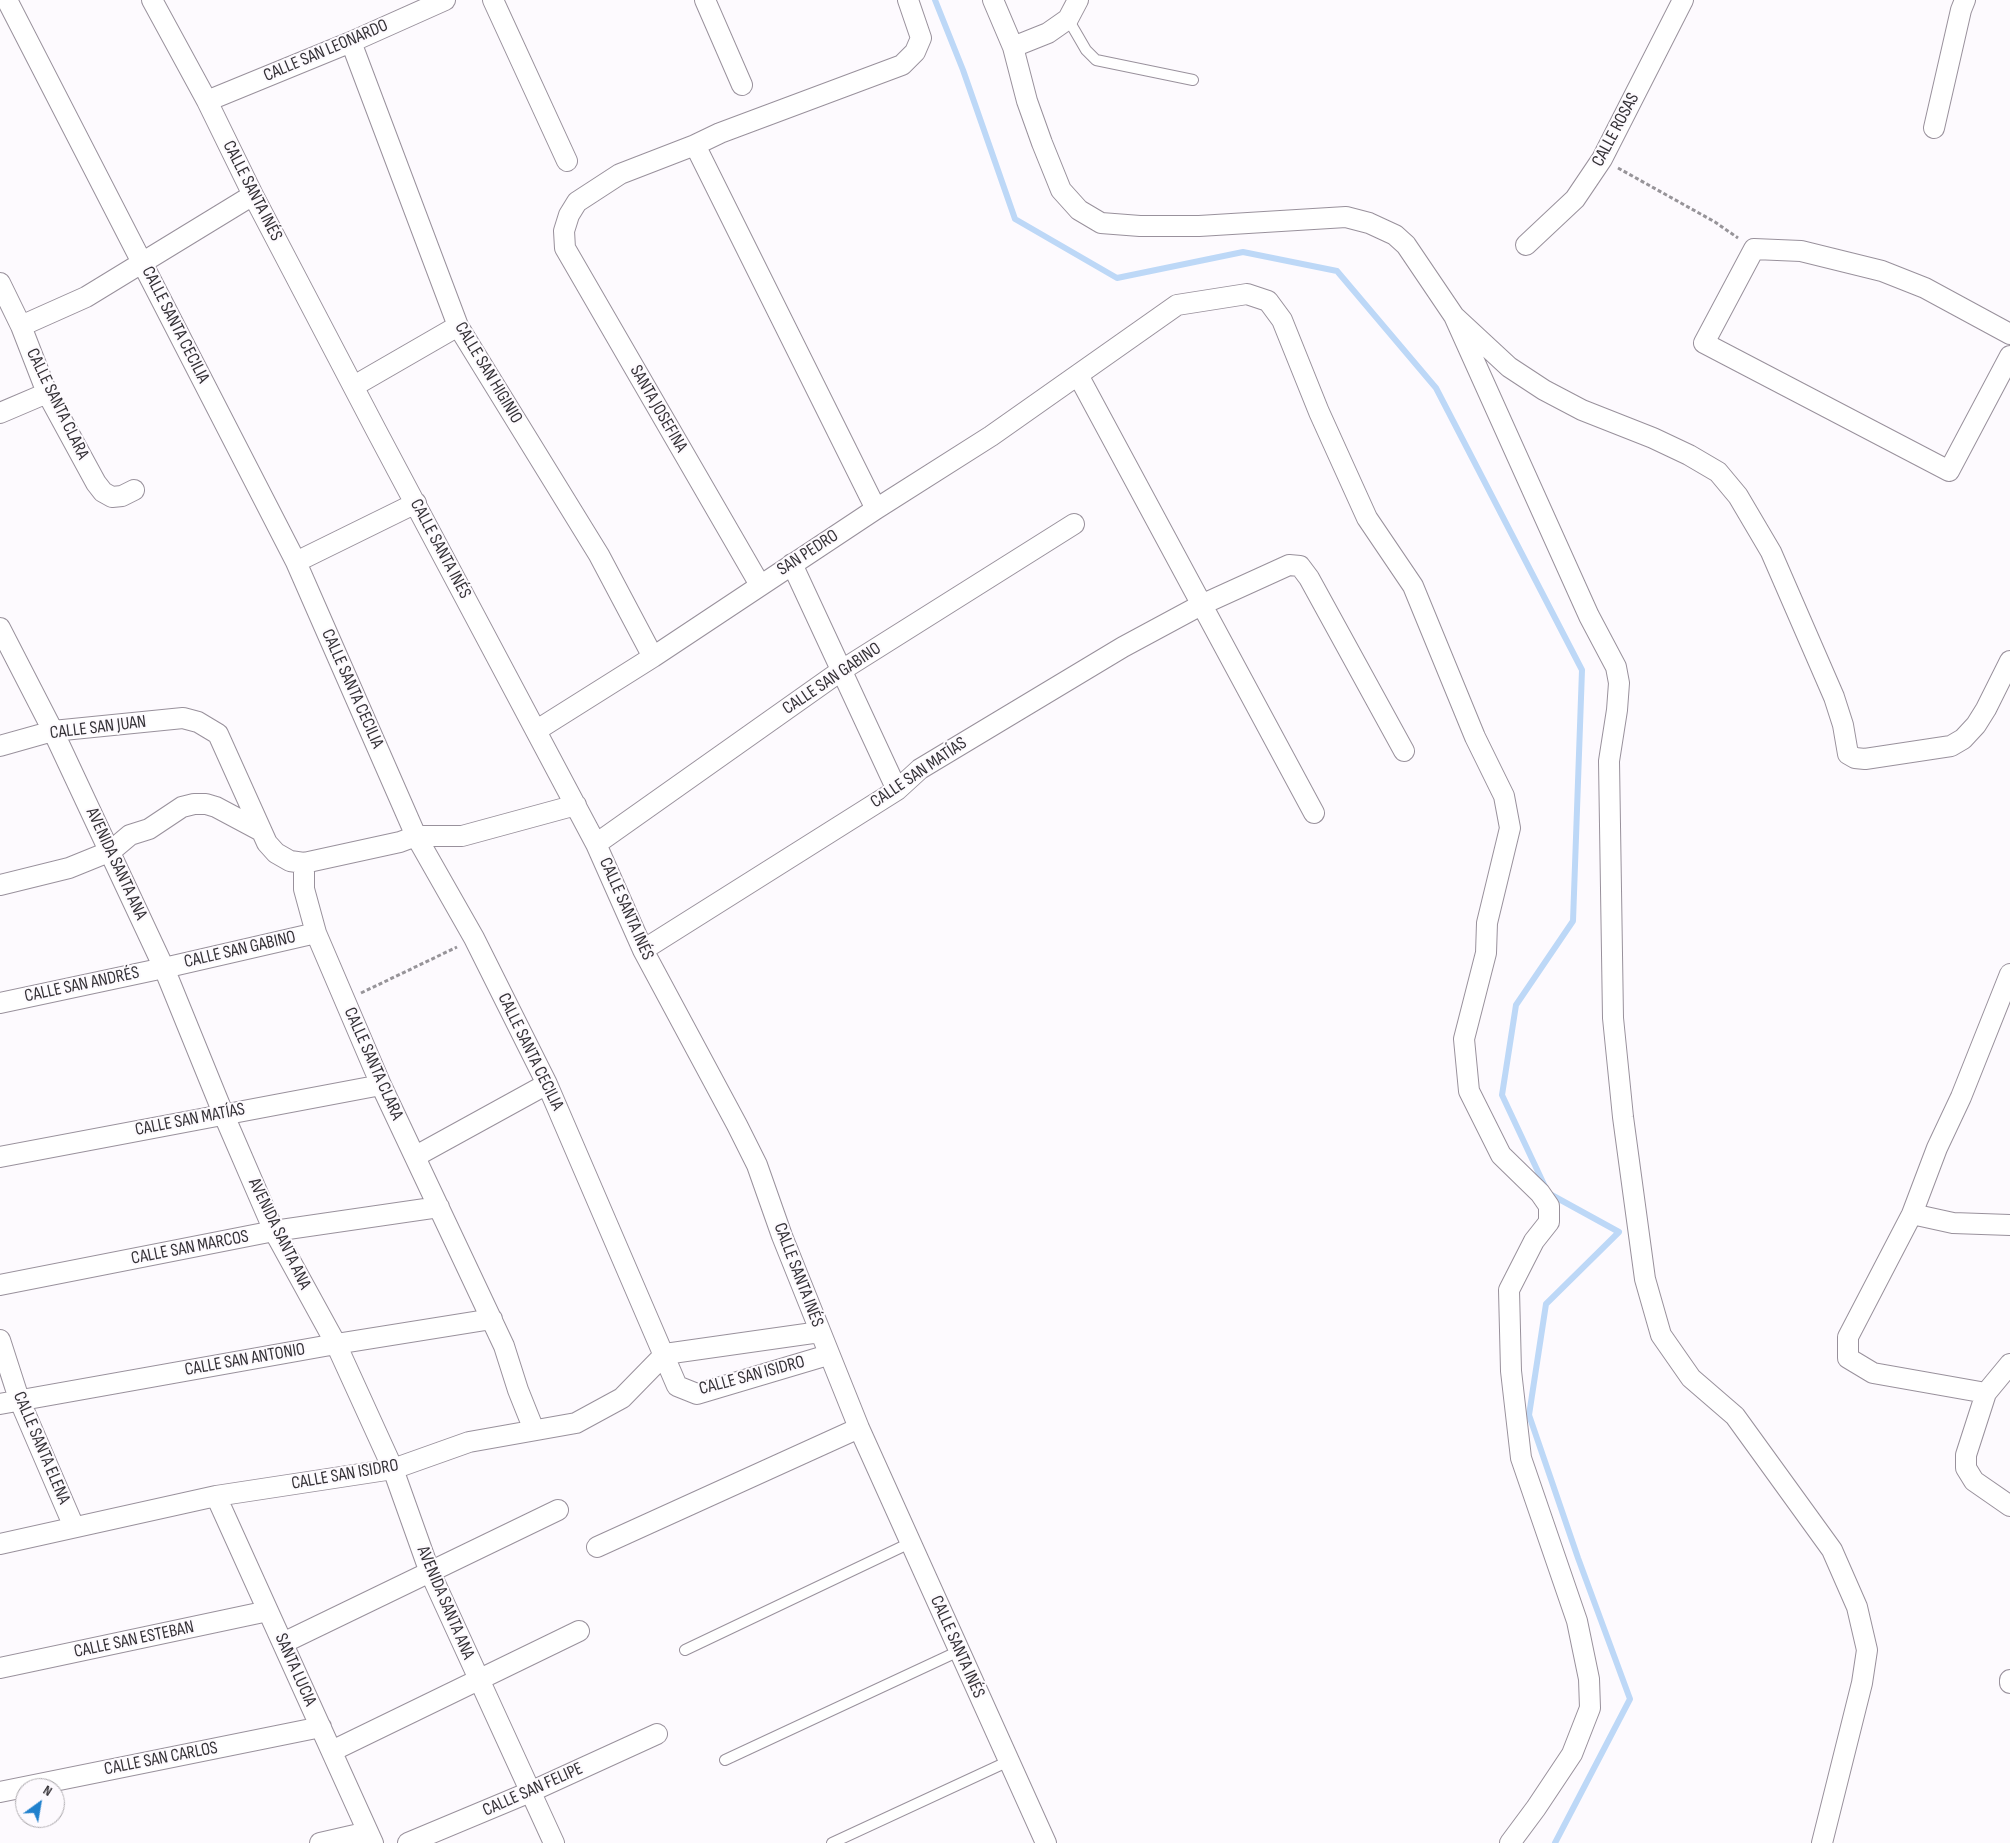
<!DOCTYPE html>
<html>
<head>
<meta charset="utf-8">
<style>
	body { margin:0 }
	#map { position:relative; width:2010px; height:1843px; overflow:hidden; background:#fdfafe; font-family:"Sofia Sans Condensed",sans-serif }
	canvas { display:block }
	.north { position:absolute; left:15px; top:1778px; width:50px; height:50px; box-sizing:border-box; background:#fdfafe; border:1px solid #adaaae; border-radius:50%; rotate:32deg; font-size:14px; font-weight:700; line-height:20px; text-align:center; color:#353237 }
	.north::after { content:''; display:block; margin:auto; width:18px; height:22px; background:#2081cd; clip-path:polygon(50% 0,100% 100%,50% 72%,0 100%) }
</style>
</head>
<body>
<div id="map">
<canvas width="2010" height="1843"></canvas>
<div class="north">N</div>
</div>
<script>
const ctx = document.querySelector('canvas').getContext('2d');
ctx.lineJoin = 'round';
function shape(rows) {
  const path = new Path2D();
  for (const r of rows) {
    path.moveTo(r[0], r[1]);
    for (let i = 2; i < r.length; i += 2) path.lineTo(r[i], r[i + 1]);
  }
  return path;
}
function strokePath(path, color, width, dash) {
  ctx.strokeStyle = color;
  ctx.lineWidth = width;
  ctx.lineCap = dash ? 'butt' : 'round';
  ctx.setLineDash(dash || []);
  ctx.stroke(path);
}
function label(font, color, halo, rows, align = 'center') {
  ctx.font = font + ' "Sofia Sans Condensed",sans-serif';
  ctx.lineWidth = 4;
  ctx.setLineDash([]);
  ctx.textBaseline = 'middle';
  ctx.strokeStyle = halo;
  ctx.fillStyle = color;
  for (const [text, x, y, turn = 0] of rows) {
    ctx.save();
    ctx.translate(x, y);
    ctx.rotate((+turn || 0) * Math.PI / 180);
    ctx.textAlign = isNaN(turn) ? turn : align;
    if (halo) ctx.strokeText(text, 0, 0);
    ctx.fillText(text, 0, 0);
    ctx.restore();
  }
}
strokePath(shape([
	[935,0,963,70,1015,219,1117,278,1243,252,1337,271,1436,388,1582,670,1573,921,1516,1005,1502,1095,1548,1193,1619,1232,1546,1304,1529,1415,1578,1558,1630,1699,1555,1843]
]), '#bdd8f7', 6);
const service = shape([
	[1068,19,1086,50,1096,60,1193,80],
	[685,1650,910,1543],
	[725,1760,959,1651],
	[832,1843,1009,1761]
]);
const minor = shape([
	[7,0,296,562,416,836,474,938,547,1084,677,1386,697,1394,828,1355],
	[152,0,207,101,253,195,376,430,596,844,643,950,737,1125,757,1165,782,1236,859,1428,1046,1843],
	[493,0,567,161],
	[705,0,742,85],
	[993,0,1013,47,1027,101,1042,143,1061,190,1079,210,1101,223,1140,226,1199,226,1346,217,1369,223,1395,235,1406,245,1454,316,1509,367,1544,390,1582,410,1653,438,1689,455,1718,472,1738,496,1771,552,1834,697,1843,725,1848,754,1855,758,1865,759,1951,746,1963,739,1976,725,1986,709,2010,661],
	[351,42,458,326,599,555,653,657],
	[1013,47,1048,33,1068,19,1078,0],
	[207,101,351,42,445,0],
	[1934,128,1961,10,1965,0],
	[695,145,876,509],
	[1526,245,1575,199,1602,159,1683,0],
	[0,283,21,326,47,393,96,483,103,492,112,497,122,496,134,490],
	[1454,316,1589,616,1616,667,1619,683,1617,710,1609,761,1613,1018,1623,1117,1645,1279,1661,1335,1691,1378,1735,1416,1832,1550,1857,1607,1867,1650,1862,1683,1822,1843],
	[21,326,86,297,253,195],
	[2010,334,1925,288,1882,271,1801,251,1754,249,1704,343,1949,471,2010,356],
	[1078,375,1314,813],
	[354,386,458,326],
	[0,413,47,393],
	[296,562,416,503],
	[792,564,897,790],
	[760,585,565,248,564,231,569,215,577,202,620,174,695,145,720,133,902,65,915,52,921,38,908,0],
	[0,628,53,731,164,968,223,1113,274,1231,336,1344,393,1469,429,1570,554,1843],
	[537,730,653,657,876,509,991,436,1177,305,1247,294,1268,301,1282,320,1319,412,1367,518,1413,586,1475,737,1504,796,1510,828,1487,923,1486,953,1464,1039,1469,1091,1501,1155,1540,1193,1549,1206,1549,1222,1534,1241,1509,1290,1511,1371,1521,1458,1577,1621,1589,1679,1590,1708,1572,1754,1536,1808,1510,1843],
	[0,746,53,731,183,718,198,722,218,734,267,843,276,853,290,861,304,863,304,889,316,933,381,1085,504,1346,518,1390,534,1430],
	[596,844,842,670,1074,524],
	[304,863,400,842,416,836,462,836,576,805],
	[0,885,69,868,111,851,130,835,149,829,182,807,194,804,206,804,216,807,261,831],
	[643,950,897,790,920,769,1123,647,1201,605,1289,565,1300,566,1309,578,1404,751],
	[0,1003,164,968,316,933],
	[416,1156,547,1084],
	[0,1157,381,1085],
	[1912,1214,1953,1223,2010,1225],
	[0,1285,274,1231,439,1207],
	[0,1340,19,1399,74,1527],
	[2010,1364,1986,1393,1966,1455,1966,1468,1974,1481,2010,1506],
	[1986,1393,1873,1373,1848,1358,1848,1337,1912,1214,1937,1148,1961,1097,2010,974],
	[0,1404,336,1344,492,1319],
	[216,1496,373,1843],
	[0,1544,216,1496,393,1469,469,1442,576,1423,622,1398,665,1354,820,1332],
	[597,1547,859,1428],
	[283,1643,558,1510],
	[0,1668,268,1611],
	[2010,1680,2010,1683],
	[332,1751,579,1631],
	[0,1792,321,1727],
	[320,1843,368,1832],
	[408,1843,530,1792,657,1734]
]);
strokePath(service, '#99919c', 12);
strokePath(minor, '#99919c', 22);
strokePath(shape([
	[1618,168,1715,222,1738,238],
	[361,993,457,947]
]), '#979499', 3, [4, 2.5]);
strokePath(service, '#fff', 10);
strokePath(minor, '#fff', 20);
label('18px', '#353237', '#fdfafe', [
	["CALLE SAN LEONARDO",326,51,-23],
	["CALLE ROSAS",1616,130,-62],
	["CALLE SANTA INÉS",252,191,63],
	["CALLE SANTA CECILIA",175,325,63],
	["CALLE SAN HIGINIO",488,373,59],
	["CALLE SANTA CLARA",57,404,64],
	["SANTA JOSEFINA",658,409,60],
	["CALLE SANTA INÉS",440,549,62],
	["SAN PEDRO",808,553,-33],
	["CALLE SAN GABINO",832,679,-34],
	["CALLE SANTA CECILIA",352,689,66],
	["CALLE SAN JUAN",98,728,-7],
	["CALLE SAN MATÍAS",919,773,-34],
	["AVENIDA SANTA ANA",116,864,65],
	["CALLE SANTA INÉS",626,909,66],
	["CALLE SAN GABINO",240,950,-13],
	["CALLE SAN ANDRÉS",82,985,-12],
	["CALLE SANTA CECILIA",530,1052,64],
	["CALLE SANTA CLARA",373,1064,66],
	["CALLE SAN MATÍAS",190,1120,-11],
	["AVENIDA SANTA ANA",279,1234,64],
	["CALLE SAN MARCOS",190,1248,-11],
	["CALLE SANTA INÉS",798,1275,69],
	["CALLE SAN ANTONIO",245,1360,-10],
	["CALLE SAN ISIDRO",752,1376,-15],
	["CALLE SANTA ELENA",41,1448,67],
	["CALLE SAN ISIDRO",345,1475,-10],
	["AVENIDA SANTA ANA",445,1603,67],
	["CALLE SAN ESTEBAN",134,1640,-12],
	["CALLE SANTA INÉS",957,1647,66],
	["SANTA LUCIA",295,1670,66],
	["CALLE SAN CARLOS",161,1759,-11],
	["CALLE SAN FELIPE",533,1790,-24]
]);
</script>
</body>
</html>
